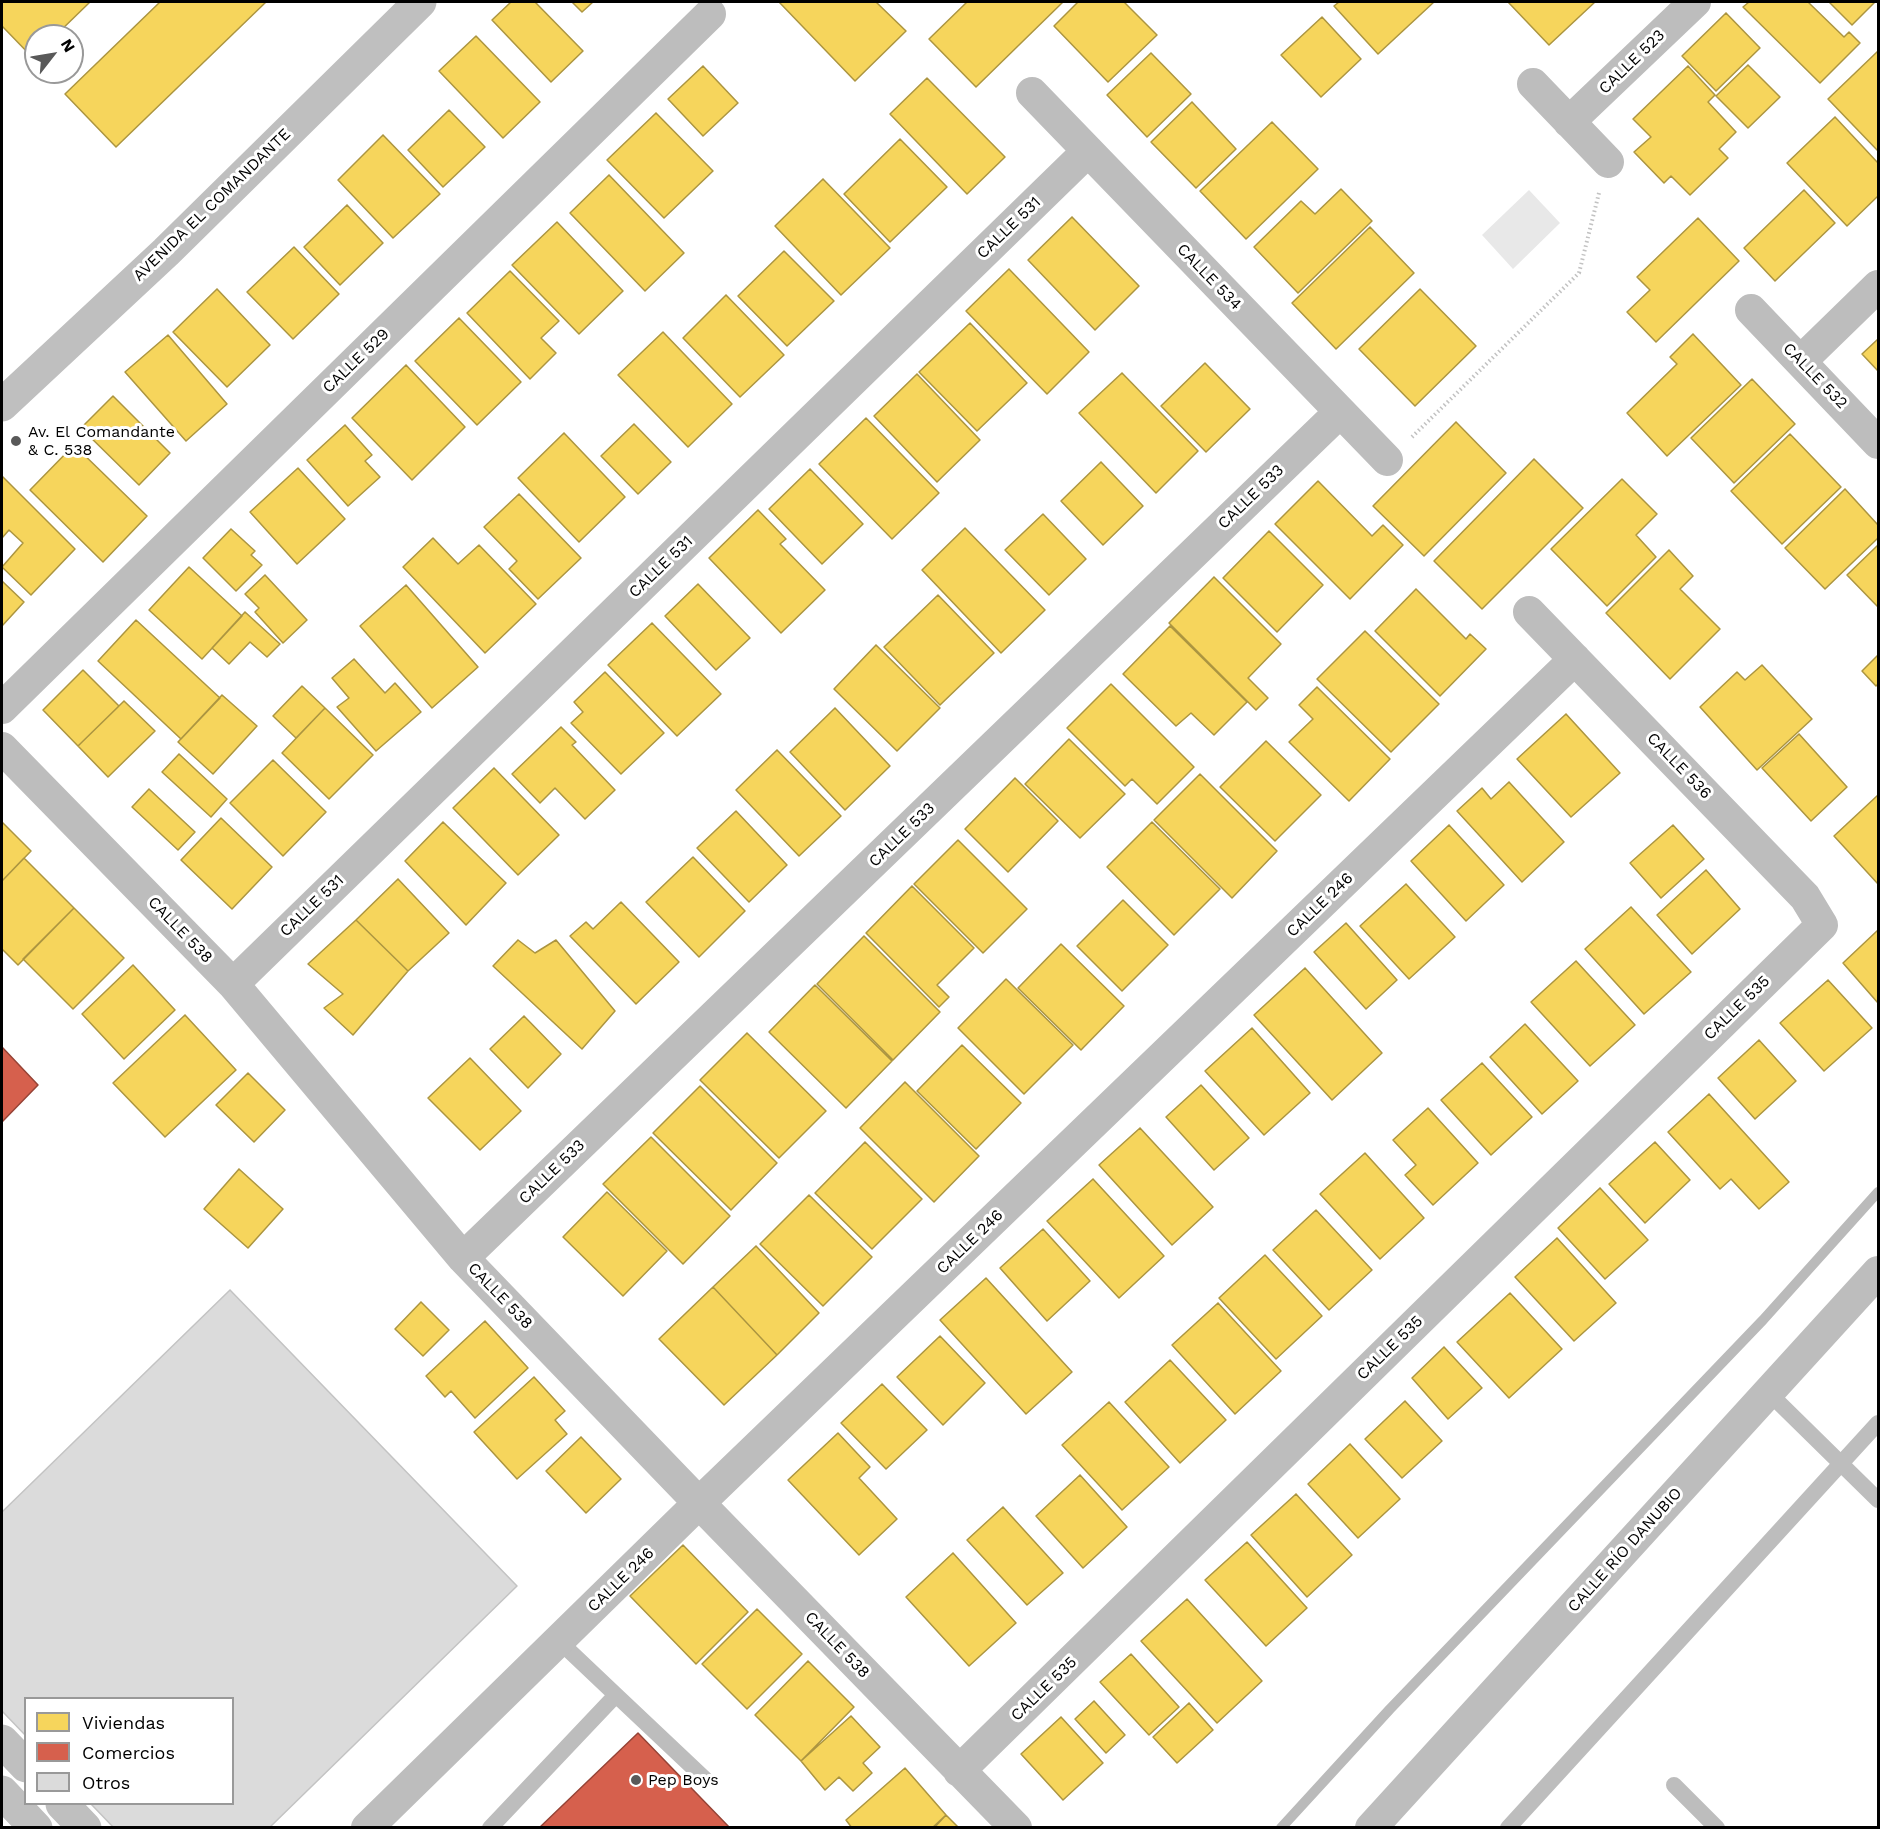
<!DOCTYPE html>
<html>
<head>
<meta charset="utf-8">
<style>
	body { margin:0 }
	#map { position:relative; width:1880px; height:1829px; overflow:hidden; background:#fff; font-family:"Work Sans",sans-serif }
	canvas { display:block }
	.frame { position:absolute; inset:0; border:3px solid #000; pointer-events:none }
	.legend { position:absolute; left:24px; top:1697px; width:210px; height:108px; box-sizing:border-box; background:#fff; border:2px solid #999; margin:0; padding:8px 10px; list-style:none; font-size:18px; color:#000 }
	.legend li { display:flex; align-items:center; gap:12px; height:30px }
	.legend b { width:30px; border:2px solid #999 }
	.north { position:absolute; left:24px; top:24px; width:60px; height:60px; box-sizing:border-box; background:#fff; border:2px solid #999; border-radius:50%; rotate:59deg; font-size:16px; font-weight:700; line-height:24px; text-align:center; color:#000 }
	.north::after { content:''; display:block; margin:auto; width:21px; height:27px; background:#595959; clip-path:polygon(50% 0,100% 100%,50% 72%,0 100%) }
</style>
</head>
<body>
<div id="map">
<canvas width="1880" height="1829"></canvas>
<div class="frame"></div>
<ul class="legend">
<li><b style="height:16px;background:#f6d55c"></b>Viviendas</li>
<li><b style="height:16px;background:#d6604d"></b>Comercios</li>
<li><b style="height:16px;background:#dbdbdb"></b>Otros</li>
</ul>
<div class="north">N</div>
</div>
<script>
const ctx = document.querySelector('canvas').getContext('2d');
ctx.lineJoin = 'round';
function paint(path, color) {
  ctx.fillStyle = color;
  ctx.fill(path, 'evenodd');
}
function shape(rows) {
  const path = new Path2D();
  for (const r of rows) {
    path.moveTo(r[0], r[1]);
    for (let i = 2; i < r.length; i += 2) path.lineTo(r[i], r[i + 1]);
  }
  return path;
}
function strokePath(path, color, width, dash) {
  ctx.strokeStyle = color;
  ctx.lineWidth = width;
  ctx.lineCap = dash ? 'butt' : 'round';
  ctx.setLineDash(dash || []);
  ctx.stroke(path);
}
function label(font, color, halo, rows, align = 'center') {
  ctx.font = font + ' "Work Sans",sans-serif';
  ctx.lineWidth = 6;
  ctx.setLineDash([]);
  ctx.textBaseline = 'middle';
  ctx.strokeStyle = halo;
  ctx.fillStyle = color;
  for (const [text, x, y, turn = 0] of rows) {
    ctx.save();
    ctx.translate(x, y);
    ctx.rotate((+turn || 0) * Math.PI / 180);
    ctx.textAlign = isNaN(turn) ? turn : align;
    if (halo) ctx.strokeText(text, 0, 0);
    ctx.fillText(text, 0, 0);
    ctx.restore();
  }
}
paint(shape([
	[1529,190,1560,223,1513,269,1482,235]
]), '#e8e8e8');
const homes = shape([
	[2,2,90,2,55,36,36,36,36,54,33,58,2,26,2,2],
	[160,2,266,2,116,147,65,94,160,2],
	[511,2,535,2,583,51,551,82,492,20,511,2],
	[572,2,593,2,582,12,572,2],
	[779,2,876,2,906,31,855,81,779,2],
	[967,2,1063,2,976,87,929,39,967,2],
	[1078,2,1124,2,1157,35,1108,82,1054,26,1078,2],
	[1339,2,1434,2,1378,54,1334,6,1339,2],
	[1508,2,1595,2,1549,45,1508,2],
	[1749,2,1808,2,1844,37,1849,32,1860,43,1820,83,1743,7,1749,2],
	[1829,2,1875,2,1852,25,1829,2],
	[1726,13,1760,48,1716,91,1682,56,1726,13],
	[1322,17,1361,59,1321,97,1281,55,1322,17],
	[476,36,540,102,503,138,439,71,476,36],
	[1878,51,1878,151,1828,99,1878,51],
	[1151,53,1191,94,1147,137,1107,95,1151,53],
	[1748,65,1780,97,1748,128,1716,96,1748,65],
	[703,66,738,103,703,136,668,99,703,66],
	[1688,66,1715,95,1708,102,1736,132,1719,149,1728,158,1690,195,1671,176,1664,183,1634,152,1651,137,1633,119,1688,66],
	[927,78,1005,157,967,194,890,114,927,78],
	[1192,102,1236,149,1196,188,1151,142,1192,102],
	[449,110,485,147,443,187,408,150,449,110],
	[656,113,713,171,664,218,607,160,656,113],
	[1835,117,1878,163,1878,196,1847,226,1787,163,1835,117],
	[1272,122,1318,169,1246,239,1200,191,1272,122],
	[383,135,440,194,393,238,338,180,383,135],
	[900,139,947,187,890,242,844,194,900,139],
	[609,175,684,253,645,291,570,213,609,175],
	[823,179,890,248,841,295,775,226,823,179],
	[1341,189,1372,221,1298,293,1254,247,1301,201,1315,214,1341,189],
	[1804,190,1835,223,1775,281,1744,248,1804,190],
	[347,205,383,243,340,285,304,247,347,205],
	[1072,217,1139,286,1095,330,1028,260,1072,217],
	[1698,218,1739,261,1656,342,1627,312,1650,290,1637,277,1698,218],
	[557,222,623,291,579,334,512,265,557,222],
	[1370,227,1414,273,1336,349,1292,303,1370,227],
	[294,247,339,294,293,339,247,292,294,247],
	[784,251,834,301,787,346,738,296,784,251],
	[1009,269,1089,352,1047,394,966,311,1009,269],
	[510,271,559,321,541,338,556,353,530,379,467,313,510,271],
	[217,289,270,345,227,387,173,332,217,289],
	[1420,289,1476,346,1415,406,1359,349,1420,289],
	[726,295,784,355,740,397,683,338,726,295],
	[459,318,521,382,477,425,415,361,459,318],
	[970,323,1027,383,977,431,919,372,970,323],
	[663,332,732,404,688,447,618,375,663,332],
	[1693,334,1741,385,1667,456,1627,413,1677,364,1670,357,1693,334],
	[168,335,227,404,186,441,125,372,168,335],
	[1878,339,1878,371,1862,354,1878,339],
	[1205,363,1250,409,1206,452,1161,406,1205,363],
	[406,365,465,427,412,480,352,418,406,365],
	[1122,373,1198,451,1156,493,1079,413,1122,373],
	[917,374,980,440,937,482,874,416,917,374],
	[1752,379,1795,424,1734,483,1691,438,1752,379],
	[113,396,170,453,139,485,81,428,113,396],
	[866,418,939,493,892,539,819,464,866,418],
	[1456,422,1506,473,1424,556,1373,506,1456,422],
	[634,424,671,462,638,494,601,456,634,424],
	[345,425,372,455,365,461,380,477,348,506,307,460,345,425],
	[564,433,625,497,579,542,518,478,564,433],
	[1790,434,1841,487,1782,544,1731,491,1790,434],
	[74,445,147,516,103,562,30,490,74,445],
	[1534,459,1583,508,1482,609,1434,561,1534,459],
	[1101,462,1143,506,1103,545,1061,501,1101,462],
	[298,468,345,519,297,564,250,512,298,468],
	[810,469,863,524,822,564,769,509,810,469],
	[2,476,75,549,31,595,2,567,23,543,9,530,2,538,2,476],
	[1622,479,1657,514,1636,535,1656,557,1607,606,1551,549,1622,479],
	[1318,481,1372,536,1383,525,1403,545,1350,599,1275,524,1318,481],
	[1845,489,1878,525,1878,538,1825,589,1785,548,1845,489],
	[519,494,581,558,538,599,509,569,517,561,484,527,519,494],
	[758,510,786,539,780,544,825,590,781,633,709,558,758,510],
	[1043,514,1086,559,1049,595,1005,550,1043,514],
	[965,528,1045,610,1001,653,922,570,965,528],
	[231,529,255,551,251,555,262,565,236,591,203,558,231,529],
	[1269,531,1323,585,1277,632,1223,578,1269,531],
	[433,538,458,564,479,545,536,604,485,653,403,567,433,538],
	[1878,545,1878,607,1847,575,1878,545],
	[1669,550,1693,576,1680,589,1720,629,1670,679,1606,613,1669,550],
	[189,567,242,616,202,659,149,610,189,567],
	[265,575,307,620,283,643,255,612,259,608,245,594,265,575],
	[1214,577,1281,644,1248,678,1268,698,1256,710,1169,623,1214,577],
	[2,581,24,602,2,626,2,581],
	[698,584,750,638,716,670,665,616,698,584],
	[406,585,478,667,432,708,360,626,406,585],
	[1416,589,1466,639,1470,634,1486,649,1440,696,1375,631,1416,589],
	[938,595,994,653,940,705,884,647,938,595],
	[245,612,280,644,267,657,250,642,229,664,212,648,245,612],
	[136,620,220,698,181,739,98,661,136,620],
	[652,623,721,694,677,736,608,665,652,623],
	[1170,626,1247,702,1214,735,1191,713,1176,726,1123,674,1170,626],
	[1365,631,1439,704,1391,752,1317,679,1365,631],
	[876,645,940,708,897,751,834,689,876,645],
	[1878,655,1878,684,1876,686,1862,671,1878,655],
	[354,659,385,693,395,683,421,712,376,751,337,707,349,698,332,678,354,659],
	[1762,665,1812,719,1757,770,1700,707,1737,672,1745,680,1762,665],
	[83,670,119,706,78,746,43,710,83,670],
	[605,672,664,733,621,774,571,723,583,712,574,702,605,672],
	[1111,684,1194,767,1157,804,1132,779,1125,786,1067,728,1111,684],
	[302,686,325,708,296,738,273,716,302,686],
	[1317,687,1390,759,1349,801,1289,742,1313,719,1299,705,1317,687],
	[222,695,257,726,213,774,178,742,222,695],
	[124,701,155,731,108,777,78,746,124,701],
	[325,708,373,755,329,799,282,753,325,708],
	[835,708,890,766,845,810,790,752,835,708],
	[1566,714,1620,773,1571,817,1517,759,1566,714],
	[561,727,576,742,572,745,615,790,585,819,555,788,540,803,512,774,561,727],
	[1799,734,1847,787,1811,821,1762,768,1799,734],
	[1069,739,1125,794,1080,838,1025,784,1069,739],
	[1266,741,1321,795,1275,841,1220,787,1266,741],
	[777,750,841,816,799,856,736,790,777,750],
	[179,754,227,799,211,817,162,772,179,754],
	[273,760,326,812,283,856,230,803,273,760],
	[494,768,559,835,518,875,453,808,494,768],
	[1200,774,1277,851,1232,898,1154,820,1200,774],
	[1015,778,1058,821,1008,872,965,829,1015,778],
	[1509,782,1564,842,1522,882,1457,811,1482,788,1491,799,1509,782],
	[149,789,195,832,178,850,132,807,149,789],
	[1878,795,1878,884,1834,836,1878,795],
	[736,811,787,865,749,902,697,848,736,811],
	[221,818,272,867,232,909,181,860,221,818],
	[2,822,31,851,2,881,2,822],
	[443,822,506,883,466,925,405,861,443,822],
	[1152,822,1220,889,1174,935,1107,867,1152,822],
	[1449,825,1504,885,1466,921,1411,861,1449,825],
	[1673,825,1704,859,1661,898,1630,863,1673,825],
	[958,840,1027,909,983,953,914,884,958,840],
	[693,857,745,911,699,957,646,902,693,857],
	[24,858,74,908,18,965,2,949,2,881,24,858],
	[1706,870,1740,909,1692,954,1657,915,1706,870],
	[398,879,449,933,408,971,356,920,398,879],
	[1406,884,1455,937,1409,979,1360,926,1406,884],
	[912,886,974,948,937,985,949,997,939,1007,866,933,912,886],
	[1123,900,1168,945,1122,991,1077,946,1123,900],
	[621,902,679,962,636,1004,570,936,586,922,593,929,621,902],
	[1631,907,1691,972,1644,1014,1585,949,1631,907],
	[74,908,124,958,73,1009,23,959,74,908],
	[356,920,408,971,353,1035,324,1008,343,994,308,964,356,920],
	[1346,923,1397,980,1366,1009,1314,952,1346,923],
	[1878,930,1878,1003,1843,963,1878,930],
	[864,936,940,1012,893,1060,817,984,864,936],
	[518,940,535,953,556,940,615,1011,582,1049,493,966,518,940],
	[1061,944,1124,1006,1081,1050,1018,988,1061,944],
	[1576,961,1635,1025,1590,1066,1531,1002,1576,961],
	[133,965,175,1010,124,1059,82,1014,133,965],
	[1305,968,1382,1053,1332,1100,1254,1015,1305,968],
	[1006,979,1073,1045,1024,1094,958,1028,1006,979],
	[1828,980,1872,1028,1824,1071,1780,1023,1828,980],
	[815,985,892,1061,846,1108,769,1032,815,985],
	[185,1015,236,1070,165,1137,113,1083,185,1015],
	[524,1016,561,1054,528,1088,490,1049,524,1016],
	[1525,1024,1578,1081,1542,1114,1490,1057,1525,1024],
	[1252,1028,1310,1093,1264,1135,1205,1071,1252,1028],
	[747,1033,826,1111,779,1158,700,1080,747,1033],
	[1759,1040,1796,1081,1755,1119,1718,1078,1759,1040],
	[962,1045,1021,1103,976,1149,917,1091,962,1045],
	[470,1058,521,1111,480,1150,428,1098,470,1058],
	[1482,1063,1532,1117,1491,1155,1441,1100,1482,1063],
	[248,1073,285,1110,254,1142,216,1105,248,1073],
	[905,1082,979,1156,934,1202,860,1128,905,1082],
	[1201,1085,1249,1138,1214,1170,1166,1117,1201,1085],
	[700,1086,777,1163,731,1210,653,1133,700,1086],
	[1709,1094,1789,1182,1759,1209,1731,1179,1720,1189,1668,1132,1709,1094],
	[1428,1108,1478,1163,1433,1205,1405,1175,1416,1165,1393,1140,1428,1108],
	[1140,1128,1213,1207,1172,1245,1099,1165,1140,1128],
	[651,1137,730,1216,683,1264,603,1184,651,1137],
	[865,1142,922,1199,872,1249,815,1193,865,1142],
	[1655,1142,1690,1180,1645,1223,1609,1184,1655,1142],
	[1365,1153,1424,1218,1380,1259,1320,1194,1365,1153],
	[239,1169,283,1209,248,1248,204,1209,239,1169],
	[1093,1179,1164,1256,1119,1298,1047,1221,1093,1179],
	[1600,1188,1648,1240,1605,1279,1558,1228,1600,1188],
	[607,1192,667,1251,623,1296,563,1237,607,1192],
	[809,1195,872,1257,823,1306,760,1244,809,1195],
	[1316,1210,1372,1270,1329,1310,1273,1250,1316,1210],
	[1043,1229,1090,1281,1047,1321,1000,1268,1043,1229],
	[1557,1238,1616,1303,1574,1341,1515,1277,1557,1238],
	[756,1246,819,1313,777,1355,713,1287,756,1246],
	[1265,1255,1322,1316,1276,1359,1219,1298,1265,1255],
	[986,1278,1072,1372,1026,1414,940,1320,986,1278],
	[713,1287,777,1355,724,1405,659,1339,713,1287],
	[1510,1293,1562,1349,1509,1398,1457,1342,1510,1293],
	[421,1302,449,1330,423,1356,395,1329,421,1302],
	[1218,1303,1281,1371,1235,1414,1172,1345,1218,1303],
	[485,1321,528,1368,475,1418,451,1391,445,1397,426,1376,485,1321],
	[940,1336,985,1383,943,1425,897,1377,940,1336],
	[1444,1347,1482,1388,1448,1419,1412,1378,1444,1347],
	[1170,1360,1226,1420,1180,1463,1125,1402,1170,1360],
	[534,1377,565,1411,555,1420,567,1434,517,1479,474,1432,534,1377],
	[882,1384,927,1430,886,1469,841,1423,882,1384],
	[1405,1401,1442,1441,1402,1478,1365,1439,1405,1401],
	[1109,1402,1169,1467,1122,1510,1062,1445,1109,1402],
	[838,1433,870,1467,859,1478,897,1519,859,1555,788,1480,838,1433],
	[581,1437,621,1479,586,1513,546,1471,581,1437],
	[1350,1444,1400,1499,1358,1538,1308,1484,1350,1444],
	[1080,1475,1127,1527,1083,1568,1036,1516,1080,1475],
	[1296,1494,1352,1555,1307,1597,1251,1535,1296,1494],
	[1003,1507,1063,1573,1027,1605,967,1540,1003,1507],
	[1247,1542,1307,1608,1266,1646,1205,1580,1247,1542],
	[683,1545,748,1612,696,1664,630,1596,683,1545],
	[953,1553,1016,1623,969,1666,906,1597,953,1553],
	[1187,1599,1262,1681,1217,1723,1141,1641,1187,1599],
	[757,1609,802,1654,747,1709,702,1664,757,1609],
	[1131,1654,1179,1707,1149,1735,1100,1682,1131,1654],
	[808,1661,854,1707,801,1761,755,1715,808,1661],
	[1094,1701,1125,1735,1106,1753,1075,1719,1094,1701],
	[1189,1703,1213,1730,1177,1763,1153,1737,1189,1703],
	[851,1716,880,1747,863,1763,872,1773,853,1791,839,1777,825,1790,801,1761,851,1716],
	[1061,1717,1103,1763,1063,1800,1021,1754,1061,1717],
	[905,1768,946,1815,932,1828,852,1828,846,1820,905,1768],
	[946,1815,959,1828,934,1828,946,1815]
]);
paint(homes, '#f6d55c');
strokePath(homes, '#ac9540', 1.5);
const shops = shape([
	[2,1047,38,1085,2,1122,2,1047],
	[638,1733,730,1828,539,1828,638,1733]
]);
paint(shops, '#d6604d');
strokePath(shops, '#964336', 1.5);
strokePath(shape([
	[1281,1828,1390,1709,1763,1320,1878,1192]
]), '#bababa', 10);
const building = shape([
	[230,1290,517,1586,269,1828,114,1828,91,1804,232,1804,232,1698,26,1698,26,1736,2,1711,2,1512,230,1290]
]);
paint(building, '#dbdbdb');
strokePath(building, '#c3c3c3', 1.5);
strokePath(shape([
	[1412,437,1579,273,1599,193]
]), '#c2c2c2', 4, [1.5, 3]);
strokePath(shape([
	[1769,1393,1878,1500],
	[616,1695,705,1779],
	[1674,1785,1717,1828],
	[490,1828,616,1695,559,1641],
	[1508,1828,1878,1423]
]), '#bdbdbd', 16);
strokePath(shape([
	[1533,84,1608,162],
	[1032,93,1387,460],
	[1569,122,1695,2],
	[1751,310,1878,443],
	[1801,361,1878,286],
	[2,708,710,14],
	[2,748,233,984,463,1258,699,1503,1016,1828],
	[233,984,1088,151],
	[463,1258,1340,412],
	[959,1771,1822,925,1805,897,1529,612],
	[367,1828,699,1503,1575,659],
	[1371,1828,1878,1272]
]), '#bdbdbd', 32);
strokePath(shape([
	[2,405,166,252,420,2],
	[2,1741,26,1766],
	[2,1792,36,1828],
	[62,1804,85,1828]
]), '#bfbfbf', 33);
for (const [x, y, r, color] of [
	[16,441,6,"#595959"],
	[636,1780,6,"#595959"]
]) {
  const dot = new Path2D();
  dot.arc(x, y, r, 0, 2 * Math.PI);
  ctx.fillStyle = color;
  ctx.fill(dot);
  strokePath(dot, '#fff', 2);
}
label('16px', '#000', '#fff', [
	["CALLE 523",1632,62,-44],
	["AVENIDA EL COMANDANTE",212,205,-44],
	["CALLE 531",1009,228,-44],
	["CALLE 534",1209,277,46],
	["CALLE 529",356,361,-44],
	["CALLE 532",1815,376,46],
	["CALLE 533",1251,497,-44],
	["CALLE 531",661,567,-44],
	["CALLE 536",1679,766,46],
	["CALLE 533",902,835,-44],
	["CALLE 246",1320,905,-44],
	["CALLE 531",312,906,-44],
	["CALLE 538",180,930,46],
	["CALLE 535",1737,1008,-44],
	["CALLE 533",552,1172,-44],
	["CALLE 246",970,1242,-44],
	["CALLE 538",500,1296,46],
	["CALLE 535",1390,1348,-44],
	["CALLE RÍO DANUBIO",1625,1550,-48],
	["CALLE 246",621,1580,-44],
	["CALLE 538",837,1645,46],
	["CALLE 535",1044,1689,-44]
]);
label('16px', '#000', '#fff', [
	["Av. El Comandante",28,432],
	["& C. 538",28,450],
	["Pep Boys",648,1780]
], 'left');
</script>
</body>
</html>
